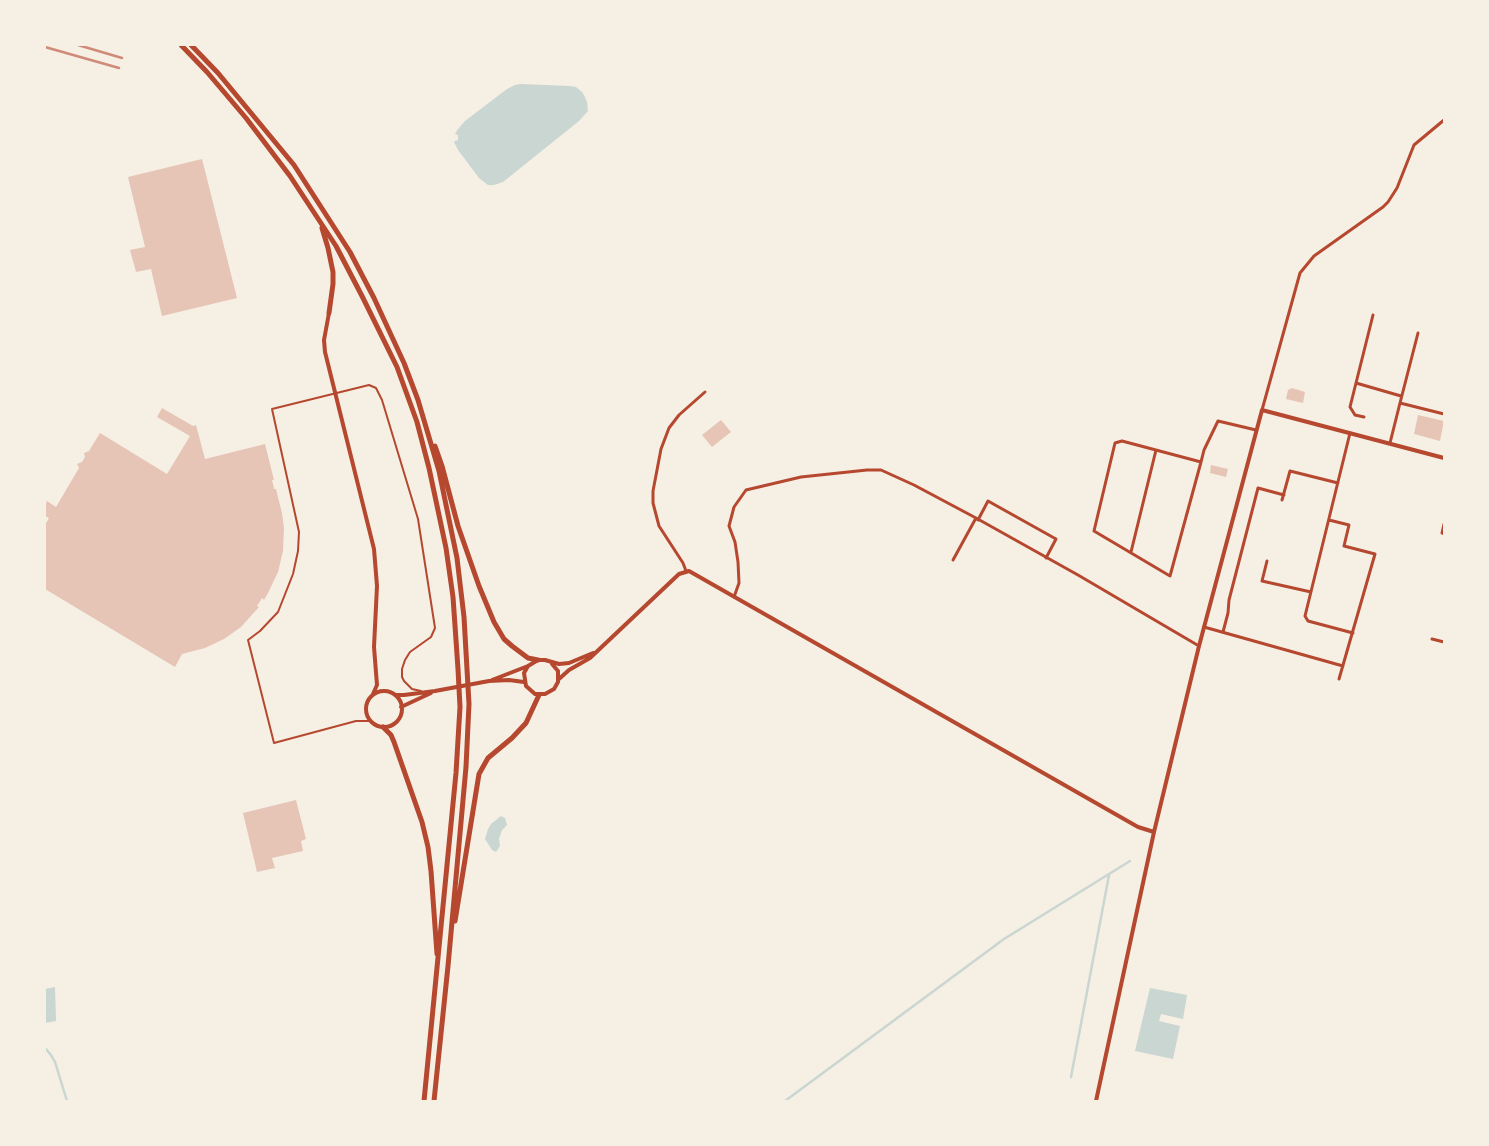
<!DOCTYPE html>
<style>
body{margin:0}
#map{position:relative;width:1489px;height:1146px;overflow:hidden;background:#f6efe4;font-family:Georgia,serif}
canvas{display:block}
.frame{position:absolute;inset:0;border:46px solid #f6efe4;pointer-events:none}
</style>
<div id="map">
<canvas width="1489" height="1146"></canvas>
<div class="frame"></div>
</div>
<script>
const ctx = document.querySelector('canvas').getContext('2d');
ctx.lineJoin = 'round';
function paint(path, color) { ctx.fillStyle = color; ctx.fill(path, 'evenodd'); }
const shape = rows => new Path2D(rows.map(r => 'M' + r).join(''));
function stroke(path, color, width, dash) { ctx.strokeStyle = color; ctx.lineWidth = width; ctx.lineCap = dash ? 'butt' : 'round'; ctx.setLineDash(dash || []); ctx.stroke(path); }
const water = shape([
 [520,84,570,86,576,87,582,92,585,97,587,102,588,111,579,121,503,182,494,185,488,185,479,178,458,150,454,142,455,141,458,140,458,135,455,134,458,129,465,121,507,89,515,85],
 [501,816,505,818,507,825,502,830,499,839,500,846,496,852,492,850,485,839,488,829,491,824],
 [55,987,56,1021,45,1023,45,989],
 [1150,988,1187,995,1183,1019,1161,1014,1159,1021,1180,1026,1173,1059,1135,1051]
]);
const stream = shape([
 [45,1048,51,1055,55,1062,67,1101],
 [1071,1077,1109,875],
 [785,1101,1004,939,1130,861]
]);
const building = shape([
 [202,159,237,298,162,316,151,269,136,272,130,250,145,247,128,177],
 [1292,388,1305,392,1303,403,1286,399,1288,390],
 [162,408,193,426,196,425,205,459,265,444,274,480,272,480,273,484,274,489,276,489,282,513,284,528,283,551,278,572,268,593,264,600,262,598,257,606,259,607,241,627,224,639,205,648,182,654,175,667,45,589,45,525,49,518,45,516,45,505,47,501,56,507,79,468,77,464,82,462,85,457,84,453,89,451,100,433,167,474,190,436,157,417],
 [1418,415,1444,421,1440,441,1414,434],
 [721,420,731,432,712,447,702,435],
 [1211,465,1228,469,1226,477,1210,473],
 [296,800,306,839,301,841,303,851,272,858,275,868,257,872,243,813]
]);
const service = shape([
 [370,721,356,721,274,743,248,640,260,631,278,612,293,574,298,551,299,532,272,409,369,385,376,388,382,400,418,519,435,628,431,637,410,652,405,660,402,669,402,677,404,681,412,689,421,691]
]);
const minor = shape([
 [1418,333,1400,403,1444,414],
 [1356,383,1401,396],
 [1262,410,1300,273,1314,256,1383,207,1388,202,1397,188,1414,145,1444,120],
 [1364,417,1355,415,1350,407,1373,315],
 [1350,433,1305,616,1308,621,1353,633],
 [1390,443,1400,403],
 [1201,462,1122,441,1115,443,1094,531,1170,576,1180,539,1201,462,1204,450,1218,421,1256,430],
 [1282,500,1290,471,1338,483],
 [978,520,988,501,1056,539,1046,558],
 [1329,520,1349,525,1344,546,1375,554,1339,679],
 [1444,524,1442,533,1444,534],
 [1131,552,1156,450],
 [953,560,976,518],
 [1267,561,1262,581,1311,592],
 [686,571,683,563,659,526,653,503,653,491,661,449,669,428,679,415,705,392],
 [734,597,739,583,738,562,735,542,729,526,734,507,746,490,801,477,867,470,881,470,914,485,976,518,1078,575,1199,646],
 [1204,627,1343,666],
 [1223,632,1228,613,1229,600,1258,488,1284,495],
 [1432,639,1444,642]
]);
const tertiary = shape([
 [329,313,324,340,325,352,374,549,377,586,374,647,377,685,373,694],
 [528,666,524,673,526,686,535,694,545,694,554,689,558,682,558,671,552,664],
 [559,679,569,670,590,658,679,574,689,571,1138,827,1154,832],
 [492,680,528,666,538,660,545,660,559,664,569,663,593,653],
 '366 709a18 18 0 1 1 36 0a18 18 0 1 1-36 0Z',
 [395,695,404,695,435,691,489,681,509,680,524,682],
 [401,707,431,693],
 [1096,1101,1154,832,1199,646,1262,410,1444,458]
]);
const primary = shape([
 [181,45,207,72,246,118,290,176,336,246,362,296,397,367,417,422,429,468,446,548,453,597,458,669,460,707,456,773,424,1101],
 [191,45,218,73,294,165,350,252,374,298,404,363,418,400,439,471,457,558,464,617,469,704,466,767,448,966,434,1101],
 [322,228,328,248,333,272,333,284,329,313],
 [435,446,442,466,458,526,479,586,494,622,504,639,512,646,528,658,538,660],
 [383,727,391,735,394,742,422,822,428,847,431,871,437,954],
 [455,921,479,774,488,758,512,738,526,723,539,695]
]);
const rail = shape([
 [78,45,122,58],
 [45,47,119,68]
]);
paint(water, '#c9d6d2');
stroke(stream, '#c9d6d2', 2.5);
paint(building, '#e6c5b7');
stroke(service, '#b5482f', 2);
stroke(minor, '#b5482f', 3);
stroke(tertiary, '#b5482f', 4);
stroke(primary, '#b5482f', 5);
stroke(rail, '#cf8b77', 2.5);
</script>
